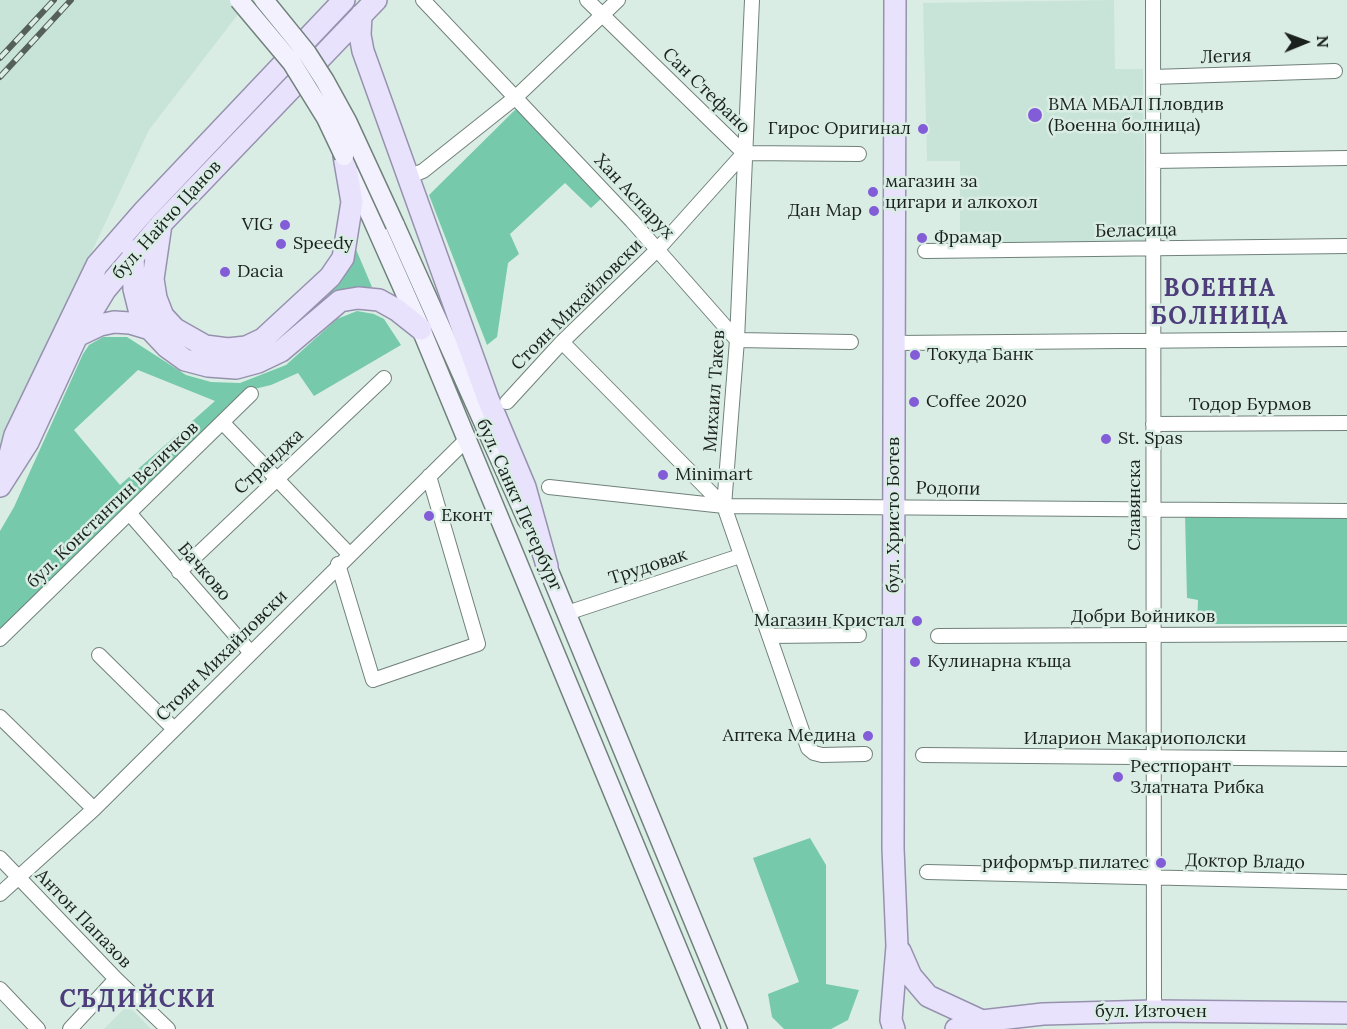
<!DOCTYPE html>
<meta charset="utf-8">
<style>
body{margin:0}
#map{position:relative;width:1347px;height:1029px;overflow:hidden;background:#daede5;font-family:Lora,serif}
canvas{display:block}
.north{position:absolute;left:1275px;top:12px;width:60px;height:60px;-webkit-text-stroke:4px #daede5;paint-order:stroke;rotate:89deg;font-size:16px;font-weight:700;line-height:24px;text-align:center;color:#1a211f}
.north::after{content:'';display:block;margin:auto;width:21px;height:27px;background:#1a211f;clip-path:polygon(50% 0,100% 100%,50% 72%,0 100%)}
</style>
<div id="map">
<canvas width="1347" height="1029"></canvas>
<div class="north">N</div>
</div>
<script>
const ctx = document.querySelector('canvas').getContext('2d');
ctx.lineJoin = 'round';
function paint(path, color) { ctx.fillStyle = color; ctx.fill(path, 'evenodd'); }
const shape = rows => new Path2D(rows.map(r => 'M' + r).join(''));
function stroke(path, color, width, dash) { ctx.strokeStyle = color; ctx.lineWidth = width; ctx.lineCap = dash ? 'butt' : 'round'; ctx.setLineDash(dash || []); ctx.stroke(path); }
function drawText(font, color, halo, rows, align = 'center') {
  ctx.font = font + ' Lora,serif'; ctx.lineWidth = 5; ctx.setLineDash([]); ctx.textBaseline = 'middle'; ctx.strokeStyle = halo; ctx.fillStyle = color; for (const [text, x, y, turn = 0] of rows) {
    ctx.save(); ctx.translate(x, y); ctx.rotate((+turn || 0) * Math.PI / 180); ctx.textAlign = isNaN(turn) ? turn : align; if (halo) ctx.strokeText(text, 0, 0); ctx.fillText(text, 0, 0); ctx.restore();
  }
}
const built = shape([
 [0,0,249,0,149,130,0,447],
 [1114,0,1115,69,1143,69,1145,247,960,247,960,161,927,161,923,3],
 [128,1005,151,1029,104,1029]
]);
const green = shape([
 [519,106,603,197,591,208,565,183,510,234,519,254,508,263,497,337,487,345,429,195],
 [355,247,372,287,341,290,320,298],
 [357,311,374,314,384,319,401,345,314,396,298,373,271,385,246,391,0,629,0,531,14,507,83,354,89,345,103,337,127,337,186,375,211,382,240,383,286,365,337,319],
 [138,370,215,401,120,485,74,430],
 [1185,514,1347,515,1347,624,1197,624,1198,600,1187,598],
 [810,838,826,865,826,984,859,990,848,1020,831,1029,784,1029,772,1017,768,994,799,982,753,858]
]);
const minor = shape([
 [423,0,632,221,737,340,851,342],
 [587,0,744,153,859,154],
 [752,0,737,340,724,506,808,748,814,753,822,755,865,754],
 [1153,0,1154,1011],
 [1153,77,1335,71],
 [1153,161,1347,158],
 [407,177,423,171,516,97,618,0],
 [925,251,1347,246],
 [562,342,724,506],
 [896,343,1347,339],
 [507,402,562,342,658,249,744,153],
 [223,423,350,555],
 [1153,424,1347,423],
 [549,487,724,506,1347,511],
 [130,514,251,653],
 [338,564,373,680,478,644,429,476],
 [179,572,384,378],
 [567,613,740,556],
 [770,636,859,635],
 [938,636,1347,634],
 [0,639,251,394],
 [99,655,174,729],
 [0,717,94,809],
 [923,755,1347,759],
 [0,858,116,979,168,1029],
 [927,872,1347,882],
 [0,894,94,809,466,440],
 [0,989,38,1029],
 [70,1029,116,979]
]);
const secondary = shape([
 [353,176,421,329,711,1029],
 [395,225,527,520],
 [542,554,738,1029]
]);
const primary = shape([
 [361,15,360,35,363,51,488,399,525,487,547,566],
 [161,224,153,279,156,298,163,316,175,329,205,346,228,349,246,347,263,339,330,277,343,258,352,202,344,156],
 [133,251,134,289,139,309,150,329,167,347,185,360,208,366,236,368,258,362,281,351,340,301,358,298,379,300,397,310,421,329],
 [77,336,100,325,114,322,130,323,150,329],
 [8,462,15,435,97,265,145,210,344,0],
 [0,486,28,442,77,336,105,290,161,224,376,0],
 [900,951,911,976,928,996,982,1021],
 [894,1029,891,1020,897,946,893,848,895,0],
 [956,1029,982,1021,1043,1014,1154,1011,1347,1013]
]);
const rail = shape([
 [0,58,54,0],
 [0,77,71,0]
]);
const secondaryBridge = shape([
 [239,0,292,63,326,118,344,156],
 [264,0,307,53,325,81,347,121,395,225]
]);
const markers = [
 [1035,115,8,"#825dd7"],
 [923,129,6,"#825dd7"],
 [873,192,6,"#825dd7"],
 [874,211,6,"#825dd7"],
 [285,225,6,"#825dd7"],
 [922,238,6,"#825dd7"],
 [281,244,6,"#825dd7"],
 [225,272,6,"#825dd7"],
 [915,355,6,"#825dd7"],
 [914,402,6,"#825dd7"],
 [1106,439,6,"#825dd7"],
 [663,475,6,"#825dd7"],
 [429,516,6,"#825dd7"],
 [917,621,6,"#825dd7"],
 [915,662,6,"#825dd7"],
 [868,736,6,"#825dd7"],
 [1118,777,6,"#825dd7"],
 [1161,863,6,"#825dd7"]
];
const streetNames = [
 ["Легия",1226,57,-2],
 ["Сан Стефано",706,91,44],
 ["Хан Аспарух",634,197,47],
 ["бул. Найчо Цанов",167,220,-48],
 ["Беласица",1136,231,-1],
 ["Стоян Михайловски",577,305,-45],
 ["Михаил Такев",715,391,-86],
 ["Тодор Бурмов",1250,405],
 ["Странджа",269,462,-43],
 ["Родопи",948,489,1],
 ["бул. Константин Величков",113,505,-44],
 ["бул. Санкт Петербург",519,505,66],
 ["Славянска",1135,505,-90],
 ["бул. Христо Ботев",894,515,-90],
 ["Трудовак",648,567,-18],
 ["Бачково",204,572,49],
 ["Добри Войников",1143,617],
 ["Стоян Михайловски",222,656,-45],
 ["Иларион Макариополски",1135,739],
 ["Доктор Владо",1245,862,1],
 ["Антон Папазов",83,919,46],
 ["бул. Източен",1151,1012]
];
const poiNames = [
 ["ВМА МБАЛ Пловдив",1048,105],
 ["(Военна болница)",1048,126],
 ["Гирос Оригинал",911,129,"right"],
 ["магазин за",885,182],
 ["цигари и алкохол",885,203],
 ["Дан Мар",862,211,"right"],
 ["VIG",273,225,"right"],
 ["Фрамар",934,238],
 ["Speedy",293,244],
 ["Dacia",237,272],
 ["Токуда Банк",927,355],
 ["Coffee 2020",926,402],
 ["St. Spas",1118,439],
 ["Minimart",675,475],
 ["Еконт",441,516],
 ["Магазин Кристал",905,621,"right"],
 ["Кулинарна къща",927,662],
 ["Аптека Медина",856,736,"right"],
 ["Рестпорант",1130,767],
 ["Златната Рибка",1130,788],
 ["риформър пилатес",1149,863,"right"]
];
const districtNames = [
 ["ВОЕННА",1220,289],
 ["БОЛНИЦА",1220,317],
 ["СЪДИЙСКИ",138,1000]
];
paint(built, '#c8e4d8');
paint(green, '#76c9aa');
stroke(minor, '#70817a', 16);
stroke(secondary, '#70817a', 21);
stroke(primary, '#9692ae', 24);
stroke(minor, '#fff', 14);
stroke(secondary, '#f3f1fe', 18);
stroke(primary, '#e8e2fd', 21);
stroke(rail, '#555f5c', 6);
stroke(rail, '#daede5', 4, [11]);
stroke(secondaryBridge, '#70817a', 21, []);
stroke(secondaryBridge, '#f3f1fe', 18);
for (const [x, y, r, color] of markers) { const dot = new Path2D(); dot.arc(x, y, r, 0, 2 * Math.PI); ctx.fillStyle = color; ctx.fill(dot); stroke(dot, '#daede5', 2); }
drawText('18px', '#1a211f', '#daede5', streetNames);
drawText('18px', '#1a211f', '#daede5', poiNames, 'left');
ctx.letterSpacing = '1.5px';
drawText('bold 24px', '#4d3d7a', '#daede5', districtNames);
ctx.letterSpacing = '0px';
</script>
